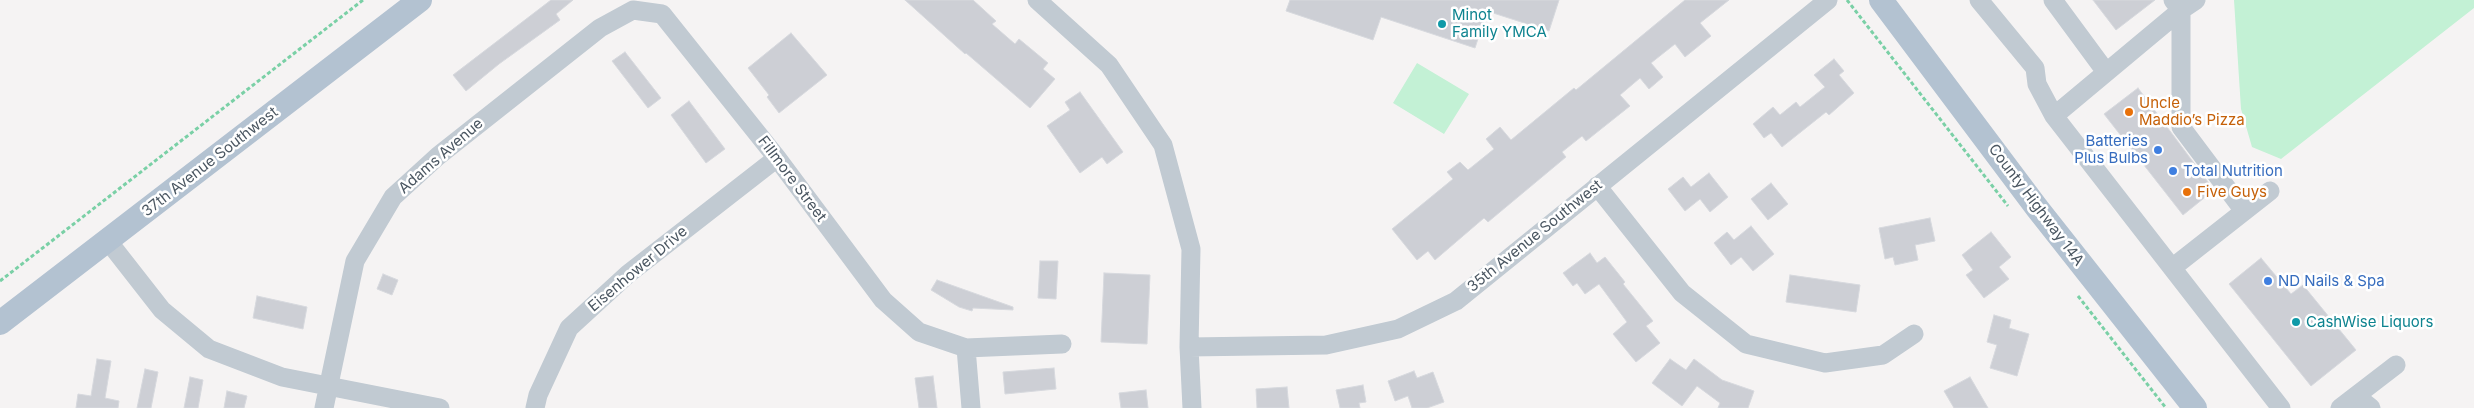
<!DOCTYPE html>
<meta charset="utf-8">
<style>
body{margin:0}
canvas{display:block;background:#f5f3f3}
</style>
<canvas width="2474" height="408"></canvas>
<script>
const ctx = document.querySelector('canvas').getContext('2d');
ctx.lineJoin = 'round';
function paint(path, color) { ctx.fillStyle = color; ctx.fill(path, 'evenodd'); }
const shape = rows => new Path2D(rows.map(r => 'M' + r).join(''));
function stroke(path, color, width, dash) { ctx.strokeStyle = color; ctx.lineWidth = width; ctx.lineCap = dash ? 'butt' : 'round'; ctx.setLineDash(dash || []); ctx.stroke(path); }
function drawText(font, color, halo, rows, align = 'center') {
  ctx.font = font + ' Inter,sans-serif'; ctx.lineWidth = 5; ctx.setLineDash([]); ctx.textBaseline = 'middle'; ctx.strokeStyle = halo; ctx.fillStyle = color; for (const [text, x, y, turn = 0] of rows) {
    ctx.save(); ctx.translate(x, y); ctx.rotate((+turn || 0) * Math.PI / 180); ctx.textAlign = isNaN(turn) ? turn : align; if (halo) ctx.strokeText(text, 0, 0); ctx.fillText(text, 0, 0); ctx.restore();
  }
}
const green = shape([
 [2234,0,2474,0,2474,8,2281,159,2252,147,2241,109],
 [1417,63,1469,94,1444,134,1393,103]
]);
const building = shape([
 [551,0,573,0,556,14,560,20,499,64,466,91,453,75,551,0],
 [905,0,973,0,996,21,992,24,1015,44,1019,39,1048,63,1043,69,1055,79,1030,108,966,53,965,54,905,0],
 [1290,0,1559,0,1549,31,1487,11,1475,48,1381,17,1373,40,1286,11,1290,0],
 [1685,0,1729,0,1700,23,1711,36,1685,57,1675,44,1651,63,1663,77,1649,89,1640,78,1620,95,1630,106,1586,141,1582,136,1562,152,1566,157,1488,222,1484,218,1435,260,1428,251,1417,260,1392,229,1453,179,1447,172,1460,162,1468,170,1494,149,1486,139,1500,127,1511,140,1574,88,1576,90,1685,0],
 [2093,0,2155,0,2116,30,2093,0],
 [791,33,827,75,779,113,767,97,769,95,748,68,791,33],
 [625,52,661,98,648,108,612,61,625,52],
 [1834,59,1844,71,1839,75,1854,93,1829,115,1826,112,1782,147,1771,133,1764,138,1753,124,1773,107,1780,115,1796,102,1800,107,1825,87,1814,75,1834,59],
 [2138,88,2214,190,2183,215,2104,114,2138,88],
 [1080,92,1123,152,1107,164,1102,157,1080,173,1047,126,1070,110,1065,102,1080,92],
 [689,101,725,149,706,163,671,115,689,101],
 [1709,173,1728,197,1710,212,1700,199,1685,211,1668,189,1683,177,1691,187,1709,173],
 [1771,183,1788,204,1768,220,1751,199,1771,183],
 [1930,218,1935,241,1915,245,1918,260,1895,265,1893,257,1885,259,1879,228,1930,218],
 [1751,226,1774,254,1753,271,1741,257,1731,265,1714,243,1727,232,1734,240,1751,226],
 [1991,232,2011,257,1999,267,2009,279,1984,298,1966,275,1973,270,1962,255,1991,232],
 [1590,253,1597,263,1605,257,1625,282,1623,284,1653,321,1646,326,1660,343,1636,362,1613,334,1627,322,1599,284,1585,294,1577,283,1573,286,1563,273,1590,253],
 [2261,258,2291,294,2303,285,2356,350,2311,386,2229,284,2261,258],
 [1040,261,1058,261,1056,299,1038,298,1040,261],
 [1104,273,1150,275,1147,344,1101,342,1104,273],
 [383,274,398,280,392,295,377,289,383,274],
 [1790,275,1860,285,1856,312,1786,302,1790,275],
 [937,280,1013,307,1013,310,973,308,972,311,959,307,931,290,937,280],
 [257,296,307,307,303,329,253,318,257,296],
 [1994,315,2011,320,2009,328,2029,334,2017,376,1990,368,1997,345,1987,342,1994,315],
 [97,359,111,361,105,398,119,401,118,408,76,408,78,394,91,396,97,359],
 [1670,359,1686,370,1694,359,1722,380,1754,391,1748,408,1718,408,1720,403,1697,386,1682,406,1652,383,1670,359],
 [1054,368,1056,389,1005,394,1003,372,1054,368],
 [145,369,158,372,151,408,137,408,145,369],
 [1414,371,1417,378,1433,372,1444,402,1427,408,1412,408,1408,396,1395,401,1388,381,1414,371],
 [933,376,937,408,919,408,915,378,933,376],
 [190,377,203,380,198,408,184,408,190,377],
 [1970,377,1988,408,1954,408,1944,391,1970,377],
 [1363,385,1366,402,1359,403,1360,408,1340,408,1336,390,1363,385],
 [1287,387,1289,408,1257,408,1256,389,1287,387],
 [1146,390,1148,408,1121,408,1119,393,1146,390],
 [227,391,247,396,244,408,224,408,227,391]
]);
const path = shape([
 [1847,0,2008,206],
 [0,281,363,0],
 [2078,296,2166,408]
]);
const minor = shape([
 [1037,0,1109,65,1163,145,1191,249,1189,347,1192,408],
 [1979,0,2035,68,2037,84,2054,116,2281,408],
 [2053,0,2106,72],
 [2173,0,2181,10,2181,127,2244,211],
 [2054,116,2181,10,2196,0],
 [1597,186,1682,293,1746,344,1825,363,1883,355,1914,334],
 [108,241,162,310,209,349,282,377,440,408],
 [2172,268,2270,191],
 [1189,347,1326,345,1398,329,1456,301,1828,0],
 [966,348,971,408],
 [2356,396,2371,408],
 [324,408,355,261,393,197,438,156,600,28,633,10,662,14,777,158,883,300,919,332,966,348,1062,344],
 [535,408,538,395,569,328,628,274,777,158],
 [2340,408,2396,365]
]);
const major = shape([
 [1881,0,2037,208,2195,408],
 [0,323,420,0]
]);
const markers = [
 [1442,24,5,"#0f9aa8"],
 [2129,112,5,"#e8710a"],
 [2158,150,5,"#3f7fe0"],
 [2173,171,5,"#3f7fe0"],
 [2187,192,5,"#e8710a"],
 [2268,281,5,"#3f7fe0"],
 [2296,322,5,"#0f9aa8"]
];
const cultureNames = [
 ["Minot",1452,15],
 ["Family YMCA",1452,32],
 ["CashWise Liquors",2306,322]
];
const foodNames = [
 ["Uncle",2139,103],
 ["Maddio’s Pizza",2139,120],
 ["Five Guys",2197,192]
];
const shopNames = [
 ["Batteries",2148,141,"right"],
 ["Plus Bulbs",2148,158,"right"],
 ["Total Nutrition",2183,171],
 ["ND Nails & Spa",2278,281]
];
const streetNames = [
 ["Adams Avenue",441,156,-41],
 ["37th Avenue Southwest",210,162,-38],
 ["Fillmore Street",792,179,53],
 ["County Highway 14A",2036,205,53],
 ["35th Avenue Southwest",1535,236,-39],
 ["Eisenhower Drive",638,269,-40]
];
paint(green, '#c3f1d5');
paint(building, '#cdcfd5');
stroke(building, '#d7d9de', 1);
stroke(path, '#7ad0a6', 3, [4, 2.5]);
stroke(minor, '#c1cad2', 19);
stroke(major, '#b3c2d1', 24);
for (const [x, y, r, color] of markers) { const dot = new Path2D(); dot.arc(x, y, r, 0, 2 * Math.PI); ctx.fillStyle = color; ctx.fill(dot); stroke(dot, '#fff', 2); }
drawText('15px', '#0d838f', '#fff', cultureNames, 'left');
drawText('15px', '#c56008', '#fff', foodNames, 'left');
drawText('15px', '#366cbe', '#fff', shopNames, 'left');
drawText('15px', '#4a5661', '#fff', streetNames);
</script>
